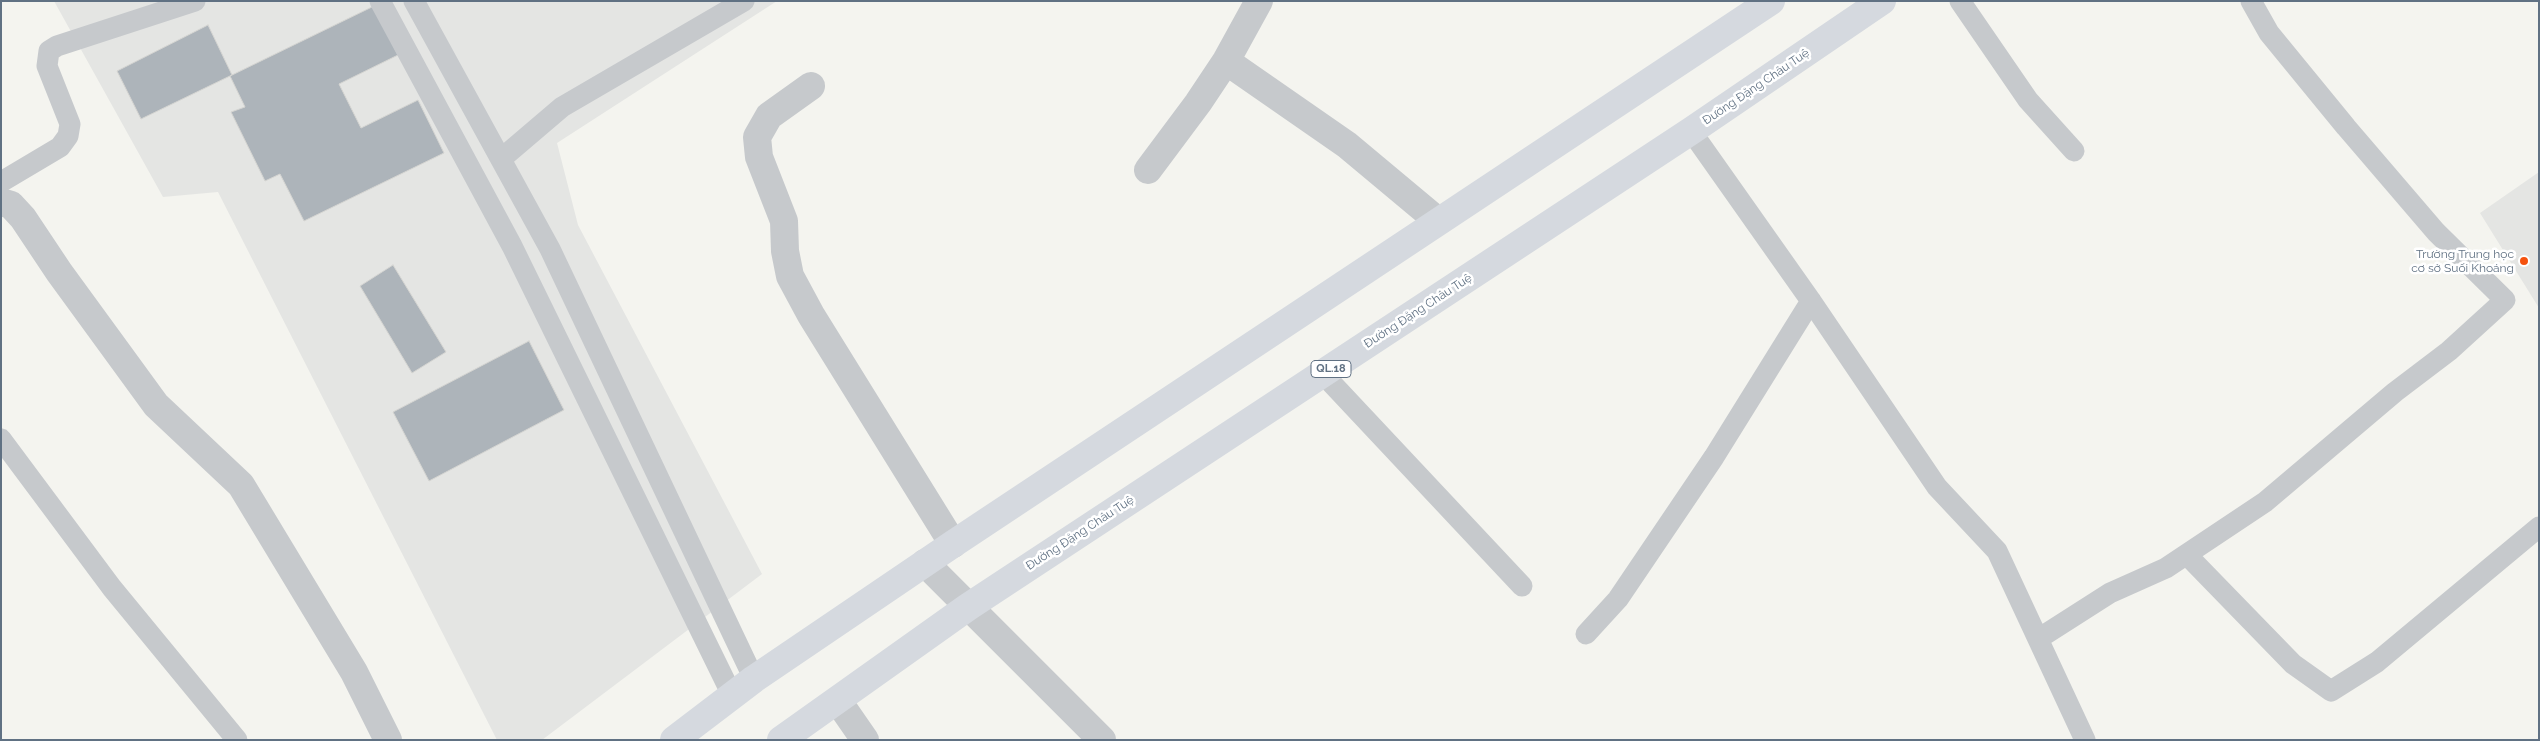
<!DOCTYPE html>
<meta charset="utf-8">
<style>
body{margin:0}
#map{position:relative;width:2540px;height:741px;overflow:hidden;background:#f4f4ef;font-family:Raleway,sans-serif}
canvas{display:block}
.frame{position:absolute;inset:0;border:2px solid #607183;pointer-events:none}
</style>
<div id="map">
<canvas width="2540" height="741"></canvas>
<div class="frame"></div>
</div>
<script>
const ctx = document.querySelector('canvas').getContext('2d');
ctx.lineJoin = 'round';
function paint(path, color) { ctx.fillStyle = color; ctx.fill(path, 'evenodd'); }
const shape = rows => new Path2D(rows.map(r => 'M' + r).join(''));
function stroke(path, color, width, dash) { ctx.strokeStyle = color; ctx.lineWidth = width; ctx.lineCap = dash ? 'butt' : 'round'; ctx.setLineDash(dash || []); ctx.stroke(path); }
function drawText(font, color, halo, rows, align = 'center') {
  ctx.font = font + ' Raleway,sans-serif'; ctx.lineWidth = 5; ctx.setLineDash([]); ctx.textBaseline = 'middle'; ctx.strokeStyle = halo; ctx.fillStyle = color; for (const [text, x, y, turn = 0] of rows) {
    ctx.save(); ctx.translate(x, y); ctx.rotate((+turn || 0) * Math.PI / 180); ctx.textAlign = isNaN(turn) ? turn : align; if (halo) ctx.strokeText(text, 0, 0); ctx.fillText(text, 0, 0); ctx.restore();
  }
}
const built = shape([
 [54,1,777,1,557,143,578,225,762,574,542,740,497,740,218,192,163,197],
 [2539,172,2539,308,2480,213]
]);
const building = shape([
 [374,6,398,55,339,84,361,128,418,100,444,153,304,221,280,174,265,181,231,112,245,107,230,76,374,6],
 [208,25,232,75,141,119,117,71,208,25],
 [393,265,446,352,412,373,360,286,393,265],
 [529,341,564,410,429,481,393,412,529,341]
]);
const service = shape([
 [380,1,512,246,732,695],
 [414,1,550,249,754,679],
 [1960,1,2028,100,2074,151],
 [1691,131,1811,301,1937,487,1997,551,2085,740],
 [501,159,562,107,744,1],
 [1,182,60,147,68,136,70,124,47,66,49,51,57,46,195,1],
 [1323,374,1522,586],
 [1,439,112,588,237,740],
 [2187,555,2293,664,2331,691,2377,662,2539,527],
 [1586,634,1618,599,1714,457,1811,301],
 [2038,639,2110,593,2166,568,2265,502,2395,392,2449,351,2505,300,2436,232,2346,127,2269,33,2251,1]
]);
const minor = shape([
 [1226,61,1347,145,1438,221],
 [811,86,769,116,757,137,759,157,784,221,785,251,790,276,811,315,953,544],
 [1148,170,1198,103,1226,61,1259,1],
 [1,202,11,205,23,218,59,272,156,405,241,485,354,672,388,740],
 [925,563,1102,740],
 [838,701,865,740]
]);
const primary = shape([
 [674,740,754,679,953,544,1771,1],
 [781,740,968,607,1691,131,1882,1]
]);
const markers = [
 [2524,261,5,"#f5520e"]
];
const shields = [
 [1331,369,40]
];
const shieldNames = [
 ["QL.18",1331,369]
];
const streetNames = [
 ["Đường Đặng Châu Tuệ",1756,87,-34],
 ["Đường Đặng Châu Tuệ",1418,311,-33],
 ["Đường Đặng Châu Tuệ",1080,533,-33]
];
const poiNames = [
 ["Trường Trung học",2514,254],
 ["cơ sở Suối Khoáng",2514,268]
];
paint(built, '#e4e5e3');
paint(building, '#adb4ba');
stroke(building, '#d5d5d2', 1);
stroke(service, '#c6c9cc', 21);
stroke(minor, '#c6c9cc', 28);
stroke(primary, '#d5d9df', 28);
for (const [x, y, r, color] of markers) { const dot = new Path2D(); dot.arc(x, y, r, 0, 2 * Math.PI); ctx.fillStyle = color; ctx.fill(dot); stroke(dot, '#fff', 2); }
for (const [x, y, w] of shields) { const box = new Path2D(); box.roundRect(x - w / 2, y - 8.5, w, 17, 4); ctx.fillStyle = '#fff'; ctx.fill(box); stroke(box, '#607183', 1); }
drawText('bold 11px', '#607183', null, shieldNames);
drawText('12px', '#607183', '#fff', streetNames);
drawText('12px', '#607183', '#fff', poiNames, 'right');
</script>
